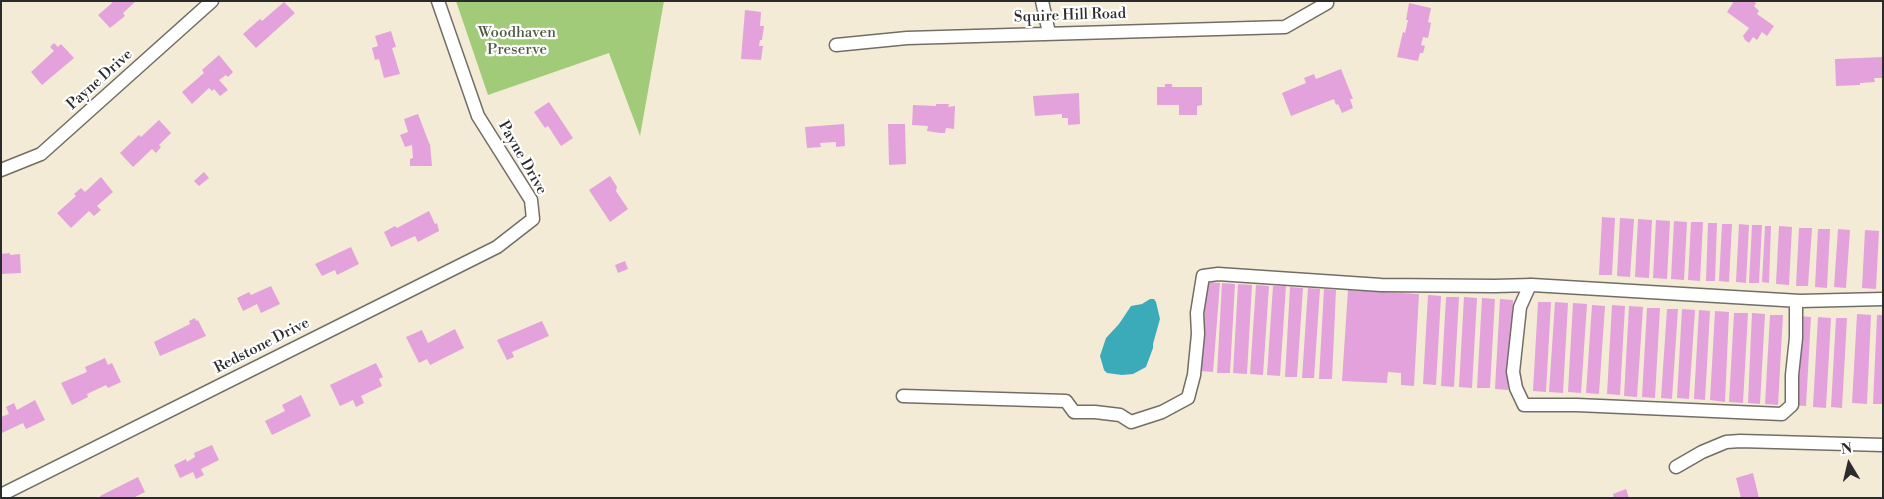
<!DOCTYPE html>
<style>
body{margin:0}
#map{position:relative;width:1884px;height:499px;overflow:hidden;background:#f3ebd5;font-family:"Libre Bodoni",serif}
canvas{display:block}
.frame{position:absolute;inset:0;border:2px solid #2b2b2b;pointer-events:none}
.north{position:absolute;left:1824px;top:439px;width:50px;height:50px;-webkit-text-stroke:4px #fff;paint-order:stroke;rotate:351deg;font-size:14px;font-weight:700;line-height:20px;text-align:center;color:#2b2b2b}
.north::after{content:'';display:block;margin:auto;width:18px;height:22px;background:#2b2b2b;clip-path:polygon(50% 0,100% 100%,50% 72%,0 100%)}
</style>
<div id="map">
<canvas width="1884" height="499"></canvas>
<div class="frame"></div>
<div class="north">N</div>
</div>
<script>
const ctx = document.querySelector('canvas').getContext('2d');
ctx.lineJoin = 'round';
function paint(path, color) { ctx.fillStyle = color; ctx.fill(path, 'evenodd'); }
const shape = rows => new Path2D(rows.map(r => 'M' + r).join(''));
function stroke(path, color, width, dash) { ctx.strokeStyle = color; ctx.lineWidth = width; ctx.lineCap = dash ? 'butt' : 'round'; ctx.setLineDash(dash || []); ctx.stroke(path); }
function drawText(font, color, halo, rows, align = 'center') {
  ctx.font = font + ' "Libre Bodoni",serif'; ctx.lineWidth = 4.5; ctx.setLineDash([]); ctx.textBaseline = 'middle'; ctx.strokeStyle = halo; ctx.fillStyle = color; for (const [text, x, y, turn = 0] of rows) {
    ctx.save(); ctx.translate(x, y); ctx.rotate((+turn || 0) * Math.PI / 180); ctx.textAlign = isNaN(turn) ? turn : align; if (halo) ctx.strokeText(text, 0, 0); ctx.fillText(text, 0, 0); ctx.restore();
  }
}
const green = shape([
 [456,1,664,1,640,136,609,53,488,95]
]);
const water = shape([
 [1150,299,1154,299,1156,302,1160,319,1153,344,1153,348,1146,367,1133,374,1122,375,1107,373,1104,370,1100,356,1106,338,1119,324,1131,306,1142,304]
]);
const building = shape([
 [111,1,136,1,123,13,125,16,110,28,98,15,112,3],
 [1734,1,1753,1,1756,3,1754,6,1759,11,1757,14,1774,26,1767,36,1762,32,1757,40,1753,37,1749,43,1745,40,1743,36,1749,28,1727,12],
 [284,2,295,13,256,48,243,34,260,19,262,21],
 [1409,3,1431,8,1428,22,1431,23,1428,38,1423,37,1421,45,1425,46,1423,53,1420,53,1418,61,1397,57,1403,32,1405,33,1408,20,1406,20],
 [745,10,761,12,760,26,764,26,762,40,760,40,759,46,763,46,761,60,741,59],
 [391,31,396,47,392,48,400,74,384,78,379,59,375,60,372,48,378,46,375,36],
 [54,43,58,47,61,44,74,58,42,85,31,72,54,51,50,47],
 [219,55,233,72,228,77,226,75,219,80,228,90,220,96,214,89,212,91,209,88,192,104,182,92,204,73,202,70],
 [1883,57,1883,78,1874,78,1875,82,1860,83,1860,85,1836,86,1835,59],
 [1341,69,1353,99,1350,99,1353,108,1342,113,1338,104,1336,105,1334,99,1291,116,1282,93,1306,83,1304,78,1314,74,1316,79],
 [1165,84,1172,84,1172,87,1202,87,1202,105,1197,106,1197,115,1179,115,1179,105,1157,105,1157,87,1165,87],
 [1079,93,1080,124,1068,125,1068,118,1062,118,1062,114,1035,116,1033,96],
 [549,102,573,138,561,146,548,126,545,128,534,112],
 [936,104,949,104,948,107,955,106,954,129,946,128,945,133,940,133,927,131,928,126,912,125,913,105,936,106],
 [418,114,429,143,430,144,432,166,410,166,410,159,413,158,412,145,405,147,400,135,408,132,404,119],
 [159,120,171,133,159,145,161,147,156,153,152,149,133,167,120,153,139,135,141,137],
 [844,124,845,146,836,147,836,142,820,143,821,147,807,148,805,127],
 [888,124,905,124,906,164,889,165],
 [204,172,209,178,199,186,194,181],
 [610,176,617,187,616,191,628,209,610,222,589,190],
 [101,177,113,192,97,206,101,210,94,216,89,211,71,228,57,213,76,196,74,194,81,188,85,192],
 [429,211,435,224,437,223,439,231,418,242,415,236,391,247,384,232,395,226,397,228],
 [1602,217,1615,218,1612,275,1599,275],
 [1620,218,1634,219,1630,277,1617,276],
 [1638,219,1652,220,1649,278,1635,277],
 [1656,220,1670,221,1667,279,1653,278],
 [1674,221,1687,222,1684,280,1671,279],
 [1691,222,1703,222,1700,281,1688,280],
 [1708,223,1717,223,1715,281,1706,281],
 [1722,224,1732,224,1729,282,1719,281],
 [1739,224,1749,225,1746,283,1736,282],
 [1752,225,1762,225,1759,283,1749,283],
 [1765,226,1771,226,1769,283,1762,282],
 [1779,226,1792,227,1789,285,1776,284],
 [1799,228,1812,228,1808,286,1796,286],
 [1818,229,1830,229,1827,288,1815,287],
 [1838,229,1850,230,1846,288,1834,287],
 [1865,230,1879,231,1876,289,1862,288],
 [351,247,359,264,337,275,335,270,322,276,315,264],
 [10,253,10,255,20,254,21,273,1,274,1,254],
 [625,261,628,269,618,273,615,265],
 [1207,282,1220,283,1213,372,1200,371],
 [1222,283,1235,284,1230,373,1217,373],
 [1238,284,1252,285,1247,374,1233,373],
 [1256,285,1269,286,1263,375,1250,374],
 [271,286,280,304,261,313,257,304,243,311,237,298,249,292,251,295],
 [1273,286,1286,286,1280,376,1267,375],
 [1290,287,1303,288,1297,377,1285,377],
 [1308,288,1320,289,1314,378,1302,378],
 [1324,289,1336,290,1332,379,1319,379],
 [1348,290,1419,294,1414,386,1401,385,1401,373,1388,372,1387,383,1342,381],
 [1428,295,1441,296,1436,385,1423,384],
 [1446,297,1459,297,1454,387,1441,386],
 [1464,297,1477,298,1472,388,1459,387],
 [1482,298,1495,299,1490,388,1477,388],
 [1500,299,1513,300,1508,390,1495,389],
 [1538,302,1551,302,1546,392,1533,391],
 [1555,302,1568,303,1563,393,1549,392],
 [1573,303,1587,304,1581,393,1568,392],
 [1592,305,1605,306,1599,394,1586,393],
 [1612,305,1625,306,1620,395,1607,394],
 [1629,306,1643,307,1637,397,1624,396],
 [1647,308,1660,308,1655,398,1642,397],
 [1667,309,1678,309,1672,399,1661,398],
 [1682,309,1695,310,1689,399,1677,398],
 [1699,310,1710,311,1705,400,1694,399],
 [1715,311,1729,312,1725,402,1710,400],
 [1734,313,1748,313,1743,403,1729,402],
 [1752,313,1765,314,1760,404,1748,403],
 [1857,314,1871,315,1867,404,1852,403],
 [1770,315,1783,315,1778,405,1765,404],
 [1877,315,1883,315,1883,404,1873,404],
 [1798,316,1811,317,1806,406,1793,405],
 [1818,317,1831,318,1826,408,1813,407],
 [195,318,196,321,198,320,206,336,160,356,154,342,190,324,189,321],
 [1836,318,1847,318,1842,408,1831,407],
 [542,321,549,336,512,352,514,357,507,360,497,340],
 [455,329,464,348,430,365,427,359,419,363,406,337,422,330,428,343],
 [105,358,108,365,112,363,121,382,108,388,106,385,87,394,88,397,72,405,61,383,87,372,85,367],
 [376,363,383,377,379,379,382,386,361,396,364,403,356,407,353,400,340,406,330,385],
 [301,395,311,416,272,435,265,421,285,411,282,405],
 [35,400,45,420,26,429,23,423,2,433,1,417,9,414,6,407,14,403,17,410],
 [212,445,219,460,201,469,204,475,196,479,193,472,180,478,174,465,186,459,187,462,195,457,194,453],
 [1753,473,1759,498,1741,498,1736,478],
 [138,477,145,492,133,498,101,498,100,496],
 [1626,489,1629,498,1614,498,1613,494]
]);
const minor = shape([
 [1042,1,1049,33],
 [836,45,907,38,1285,27,1327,3,1327,1],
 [1,170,41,154,212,1],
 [1530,285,1520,307,1513,372,1516,388,1524,405,1577,405,1782,414,1792,405,1792,375,1796,338,1796,301],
 [903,396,1066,401,1074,412,1095,412,1120,415,1131,422,1162,412,1188,398,1194,375,1198,334,1197,313,1203,276,1218,274,1381,285,1495,286,1532,285,1800,301,1883,299],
 [1676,467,1702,452,1726,442,1740,441,1883,445],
 [1,495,497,247,533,219,531,200,478,116,438,1]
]);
const streetNames = [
 ["Squire Hill Road",1070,16,-2],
 ["Payne Drive",100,80,-42],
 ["Payne Drive",522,158,60],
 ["Redstone Drive",262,346,-27]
];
const parkNames = [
 ["Woodhaven",517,33],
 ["Preserve",517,50]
];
paint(green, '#a1cb78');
paint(water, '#3cabb9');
paint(building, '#e3a2db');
stroke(minor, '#716e66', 15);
stroke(minor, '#fff', 12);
drawText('15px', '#2b2b2b', '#fff', streetNames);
drawText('15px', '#4e5b42', '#fff', parkNames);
</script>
